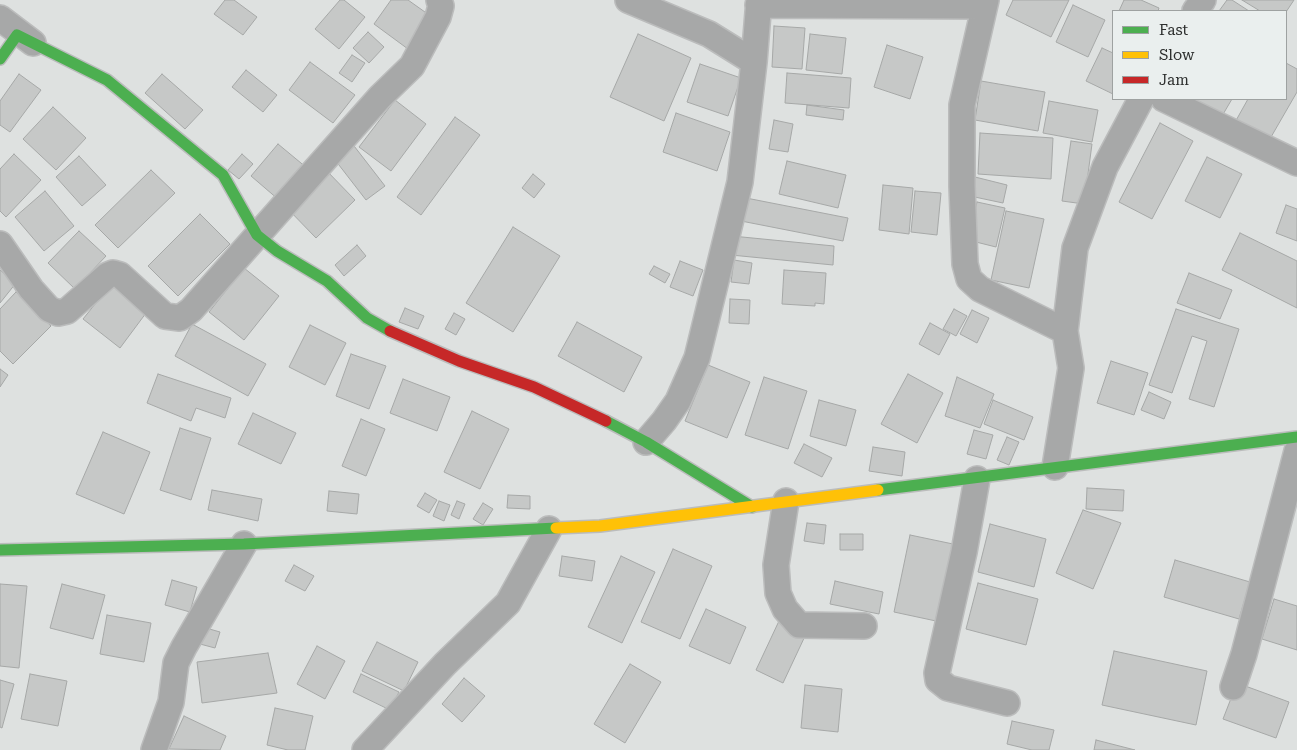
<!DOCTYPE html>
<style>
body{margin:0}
#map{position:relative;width:1297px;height:750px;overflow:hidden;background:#dee1e0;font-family:"Roboto Serif",serif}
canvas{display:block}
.legend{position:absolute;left:1112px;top:10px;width:175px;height:90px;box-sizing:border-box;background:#eaefee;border:1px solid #9ea2a1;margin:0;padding:6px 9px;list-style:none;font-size:15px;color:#2c2e2d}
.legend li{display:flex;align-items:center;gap:10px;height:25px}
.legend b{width:25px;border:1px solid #9ea2a1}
</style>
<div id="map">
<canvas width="1297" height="750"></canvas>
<ul class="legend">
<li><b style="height:6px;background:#4caf50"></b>Fast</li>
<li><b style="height:6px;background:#ffc107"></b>Slow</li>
<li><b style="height:6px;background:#c62828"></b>Jam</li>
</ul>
</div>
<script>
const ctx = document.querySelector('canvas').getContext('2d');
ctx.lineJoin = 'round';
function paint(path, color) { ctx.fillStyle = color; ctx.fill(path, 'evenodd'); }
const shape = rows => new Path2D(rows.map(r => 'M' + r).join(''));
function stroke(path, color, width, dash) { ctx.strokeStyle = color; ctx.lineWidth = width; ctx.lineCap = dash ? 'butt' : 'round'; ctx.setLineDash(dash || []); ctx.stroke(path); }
const building = shape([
 [225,0,234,0,257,17,243,35,214,14,225,0],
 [340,0,344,0,365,17,339,49,315,29,340,0],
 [391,0,408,0,432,17,408,49,374,24,391,0],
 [1013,0,1069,0,1051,37,1006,15,1013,0],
 [1124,0,1141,0,1159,8,1158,11,1119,11,1124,0],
 [1227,0,1232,0,1249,11,1219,11,1227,0],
 [1242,0,1294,0,1286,12,1260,11,1242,0],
 [1073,5,1105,20,1088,57,1056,42,1073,5],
 [774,26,805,28,802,69,772,67,774,26],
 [368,32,384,47,369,63,353,48,368,32],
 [638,34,691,58,664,121,610,97,638,34],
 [810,34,846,38,842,74,806,70,810,34],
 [887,45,923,57,910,99,874,87,887,45],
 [1102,48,1113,53,1113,94,1086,81,1102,48],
 [352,55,365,63,352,82,339,73,352,55],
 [310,62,355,95,333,123,289,90,310,62],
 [1286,63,1297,69,1297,92,1267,144,1234,124,1248,99,1286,99,1286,63],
 [700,64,741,78,728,116,687,102,700,64],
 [246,70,277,95,263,112,232,87,246,70],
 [787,73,851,78,849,108,785,103,787,73],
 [19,74,41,90,10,132,0,125,0,101,19,74],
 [162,74,203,110,185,129,145,93,162,74],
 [981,81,1045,92,1038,131,975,120,981,81],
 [1193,99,1232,99,1222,116,1193,99],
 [395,100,426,124,391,171,359,147,395,100],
 [1049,101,1098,110,1092,142,1043,133,1049,101],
 [807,105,844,110,843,120,806,115,807,105],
 [53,107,86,138,56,170,23,139,53,107],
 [676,113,730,132,717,171,663,152,676,113],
 [455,117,480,135,421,215,397,197,455,117],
 [774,120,793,124,788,152,769,149,774,120],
 [1160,123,1193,141,1152,219,1119,202,1160,123],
 [980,133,1053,138,1051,179,978,174,980,133],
 [1071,141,1092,144,1084,204,1062,201,1071,141],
 [351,142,385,186,366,200,332,156,351,142],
 [278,144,307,168,279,200,251,176,278,144],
 [14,154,41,180,6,217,0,211,0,169,14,154],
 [242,154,253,164,239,179,228,170,242,154],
 [79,156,106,185,82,206,56,177,79,156],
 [1207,157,1242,174,1220,218,1185,201,1207,157],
 [787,161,846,175,838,208,779,194,787,161],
 [324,168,355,200,316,238,285,206,324,168],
 [151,170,175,193,118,248,95,225,151,170],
 [533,174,545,184,534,198,522,188,533,174],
 [975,177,1007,185,1003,203,970,196,975,177],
 [883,185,913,188,909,234,879,230,883,185],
 [45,191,74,226,44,251,15,217,45,191],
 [915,191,941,193,937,235,911,232,915,191],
 [741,197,848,218,843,241,736,220,741,197],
 [977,202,1005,208,996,247,968,240,977,202],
 [1286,205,1297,209,1297,241,1276,233,1286,205],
 [1006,211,1044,219,1029,288,991,280,1006,211],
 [200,214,230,244,178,296,148,266,200,214],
 [513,227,560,256,513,332,466,303,513,227],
 [79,231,106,256,75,289,48,263,79,231],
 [1240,233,1297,261,1297,308,1222,270,1240,233],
 [732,236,834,246,833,265,731,255,732,236],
 [357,245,366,256,344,276,335,265,357,245],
 [734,260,752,263,749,284,731,282,734,260],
 [680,261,703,270,693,296,670,287,680,261],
 [654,266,670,274,665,283,649,274,654,266],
 [244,268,279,296,244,340,209,312,244,268],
 [0,270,16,283,0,303,0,270],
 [784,270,826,273,824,304,815,303,815,306,782,304,784,270],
 [1189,273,1232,290,1220,319,1177,303,1189,273],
 [117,277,152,305,120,348,83,319,117,277],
 [16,292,51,326,13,364,0,351,0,309,16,292],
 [730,299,750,300,749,324,729,323,730,299],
 [405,308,424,316,418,329,399,322,405,308],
 [954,309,967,316,956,336,943,329,954,309],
 [1176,309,1239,329,1214,407,1189,399,1207,341,1192,336,1172,393,1149,385,1176,309],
 [972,310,989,318,977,343,960,334,972,310],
 [454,313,465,319,456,335,445,329,454,313],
 [577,322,642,357,624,392,558,356,577,322],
 [930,323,950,334,939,355,919,344,930,323],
 [192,324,266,364,248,396,175,356,192,324],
 [310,325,346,343,325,385,289,367,310,325],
 [351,354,386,366,369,409,336,396,351,354],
 [1111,361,1148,373,1134,415,1097,403,1111,361],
 [708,365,750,382,727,438,685,421,708,365],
 [0,369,8,375,0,387,0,369],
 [158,374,231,398,225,418,196,408,191,421,147,403,158,374],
 [908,374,943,393,917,443,881,424,908,374],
 [764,377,807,391,788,449,745,435,764,377],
 [957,377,994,394,980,428,945,416,957,377],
 [403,379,450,397,437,431,390,413,403,379],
 [1149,392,1171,402,1164,419,1141,410,1149,392],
 [819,400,856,410,846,446,810,436,819,400],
 [993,400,1033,417,1024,440,984,424,993,400],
 [472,411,509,429,480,489,444,472,472,411],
 [253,413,296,433,281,464,238,444,253,413],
 [361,419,385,429,366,476,342,466,361,419],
 [180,428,211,438,191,500,160,490,180,428],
 [974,430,993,435,986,459,967,454,974,430],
 [103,432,150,452,124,514,76,494,103,432],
 [1007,437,1019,442,1009,465,997,460,1007,437],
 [804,444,832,458,822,477,794,463,804,444],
 [873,447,905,452,902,476,869,471,873,447],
 [1087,488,1124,490,1123,511,1086,509,1087,488],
 [212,490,262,499,258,521,208,510,212,490],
 [329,491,359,494,357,514,327,511,329,491],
 [425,493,437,500,429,513,417,506,425,493],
 [508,495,530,496,530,509,507,508,508,495],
 [439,501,450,505,444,521,433,516,439,501],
 [457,501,465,504,459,519,451,515,457,501],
 [483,503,493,509,483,525,473,519,483,503],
 [1083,510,1121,523,1093,589,1056,573,1083,510],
 [807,523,826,525,824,544,804,541,807,523],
 [990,524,1046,539,1034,587,978,572,990,524],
 [840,534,863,534,863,550,840,550,840,534],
 [910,535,953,544,936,621,894,612,910,535],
 [673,549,712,566,680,639,641,622,673,549],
 [562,556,595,561,592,581,559,576,562,556],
 [621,556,655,572,622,643,588,627,621,556],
 [1175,560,1250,582,1239,619,1164,597,1175,560],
 [294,565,314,576,305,591,285,581,294,565],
 [172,580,197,587,190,612,165,605,172,580],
 [835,581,883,592,879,614,830,604,835,581],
 [978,583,1038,599,1026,645,966,629,978,583],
 [0,584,27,586,19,668,0,666,0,584],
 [62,584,105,595,93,639,50,628,62,584],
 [1274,599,1297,606,1297,650,1262,639,1274,599],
 [706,609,746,627,730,664,689,646,706,609],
 [107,615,151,623,144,662,100,654,107,615],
 [779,621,806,634,783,683,756,670,779,621],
 [206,628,220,632,215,648,200,644,206,628],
 [377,642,418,662,404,691,362,671,377,642],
 [317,646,345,661,325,699,297,684,317,646],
 [1114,651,1207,671,1196,725,1102,705,1114,651],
 [268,653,277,693,202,703,197,662,268,653],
 [630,664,661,682,625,743,594,724,630,664],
 [30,674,67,681,58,726,21,719,30,674],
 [361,674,399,692,390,710,353,692,361,674],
 [464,678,485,696,462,722,442,704,464,678],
 [0,680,14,684,2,728,0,727,0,680],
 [1237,683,1289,702,1276,738,1223,719,1237,683],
 [805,685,842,689,838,732,801,728,805,685],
 [275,708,313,716,305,750,288,750,267,745,275,708],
 [184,716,226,736,220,750,169,749,184,716],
 [1012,721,1054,730,1049,750,1032,750,1007,744,1012,721],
 [1096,740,1135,750,1094,750,1096,740]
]);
const street = shape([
 [628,0,709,34,754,62],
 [986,0,962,105,962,186,965,264,969,279,980,289,1065,331],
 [758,5,984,6],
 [1195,11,1203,0],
 [0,18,33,43],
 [1164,99,1297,163],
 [0,244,31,289,49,309,58,313,67,311,108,275,113,273,120,275,165,316,180,318,191,310,380,97,412,66,438,17,441,6,439,0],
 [646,442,664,421,678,401,697,358,740,182,754,62,759,0],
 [1055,467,1071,368,1065,331,1075,248,1105,167,1141,99],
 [977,479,964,552,937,673,938,680,948,688,1007,703],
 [786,501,776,565,778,593,785,609,799,625,864,626],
 [1233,687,1244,654,1297,451],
 [154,750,171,702,176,663,184,647,244,544],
 [365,750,445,664,508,603,549,529]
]);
const fast = shape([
 [0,59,17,35,107,80,223,175,257,235,277,251,327,281,367,318,390,331],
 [606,421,646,442,752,507],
 [878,490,1297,437],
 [0,550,244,544,556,528]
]);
const slow = shape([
 [556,528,600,526,878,490]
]);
const jam = shape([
 [390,331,459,361,534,387,606,421]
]);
paint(building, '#c6c8c7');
stroke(building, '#a6a8a7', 1);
stroke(street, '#bbbcbc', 28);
stroke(fast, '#bbbcbc', 14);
stroke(slow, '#bbbcbc', 14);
stroke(jam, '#bbbcbc', 14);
stroke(street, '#a7a8a8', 25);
stroke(fast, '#4caf50', 11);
stroke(slow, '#ffc107', 11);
stroke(jam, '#c62828', 11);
</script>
